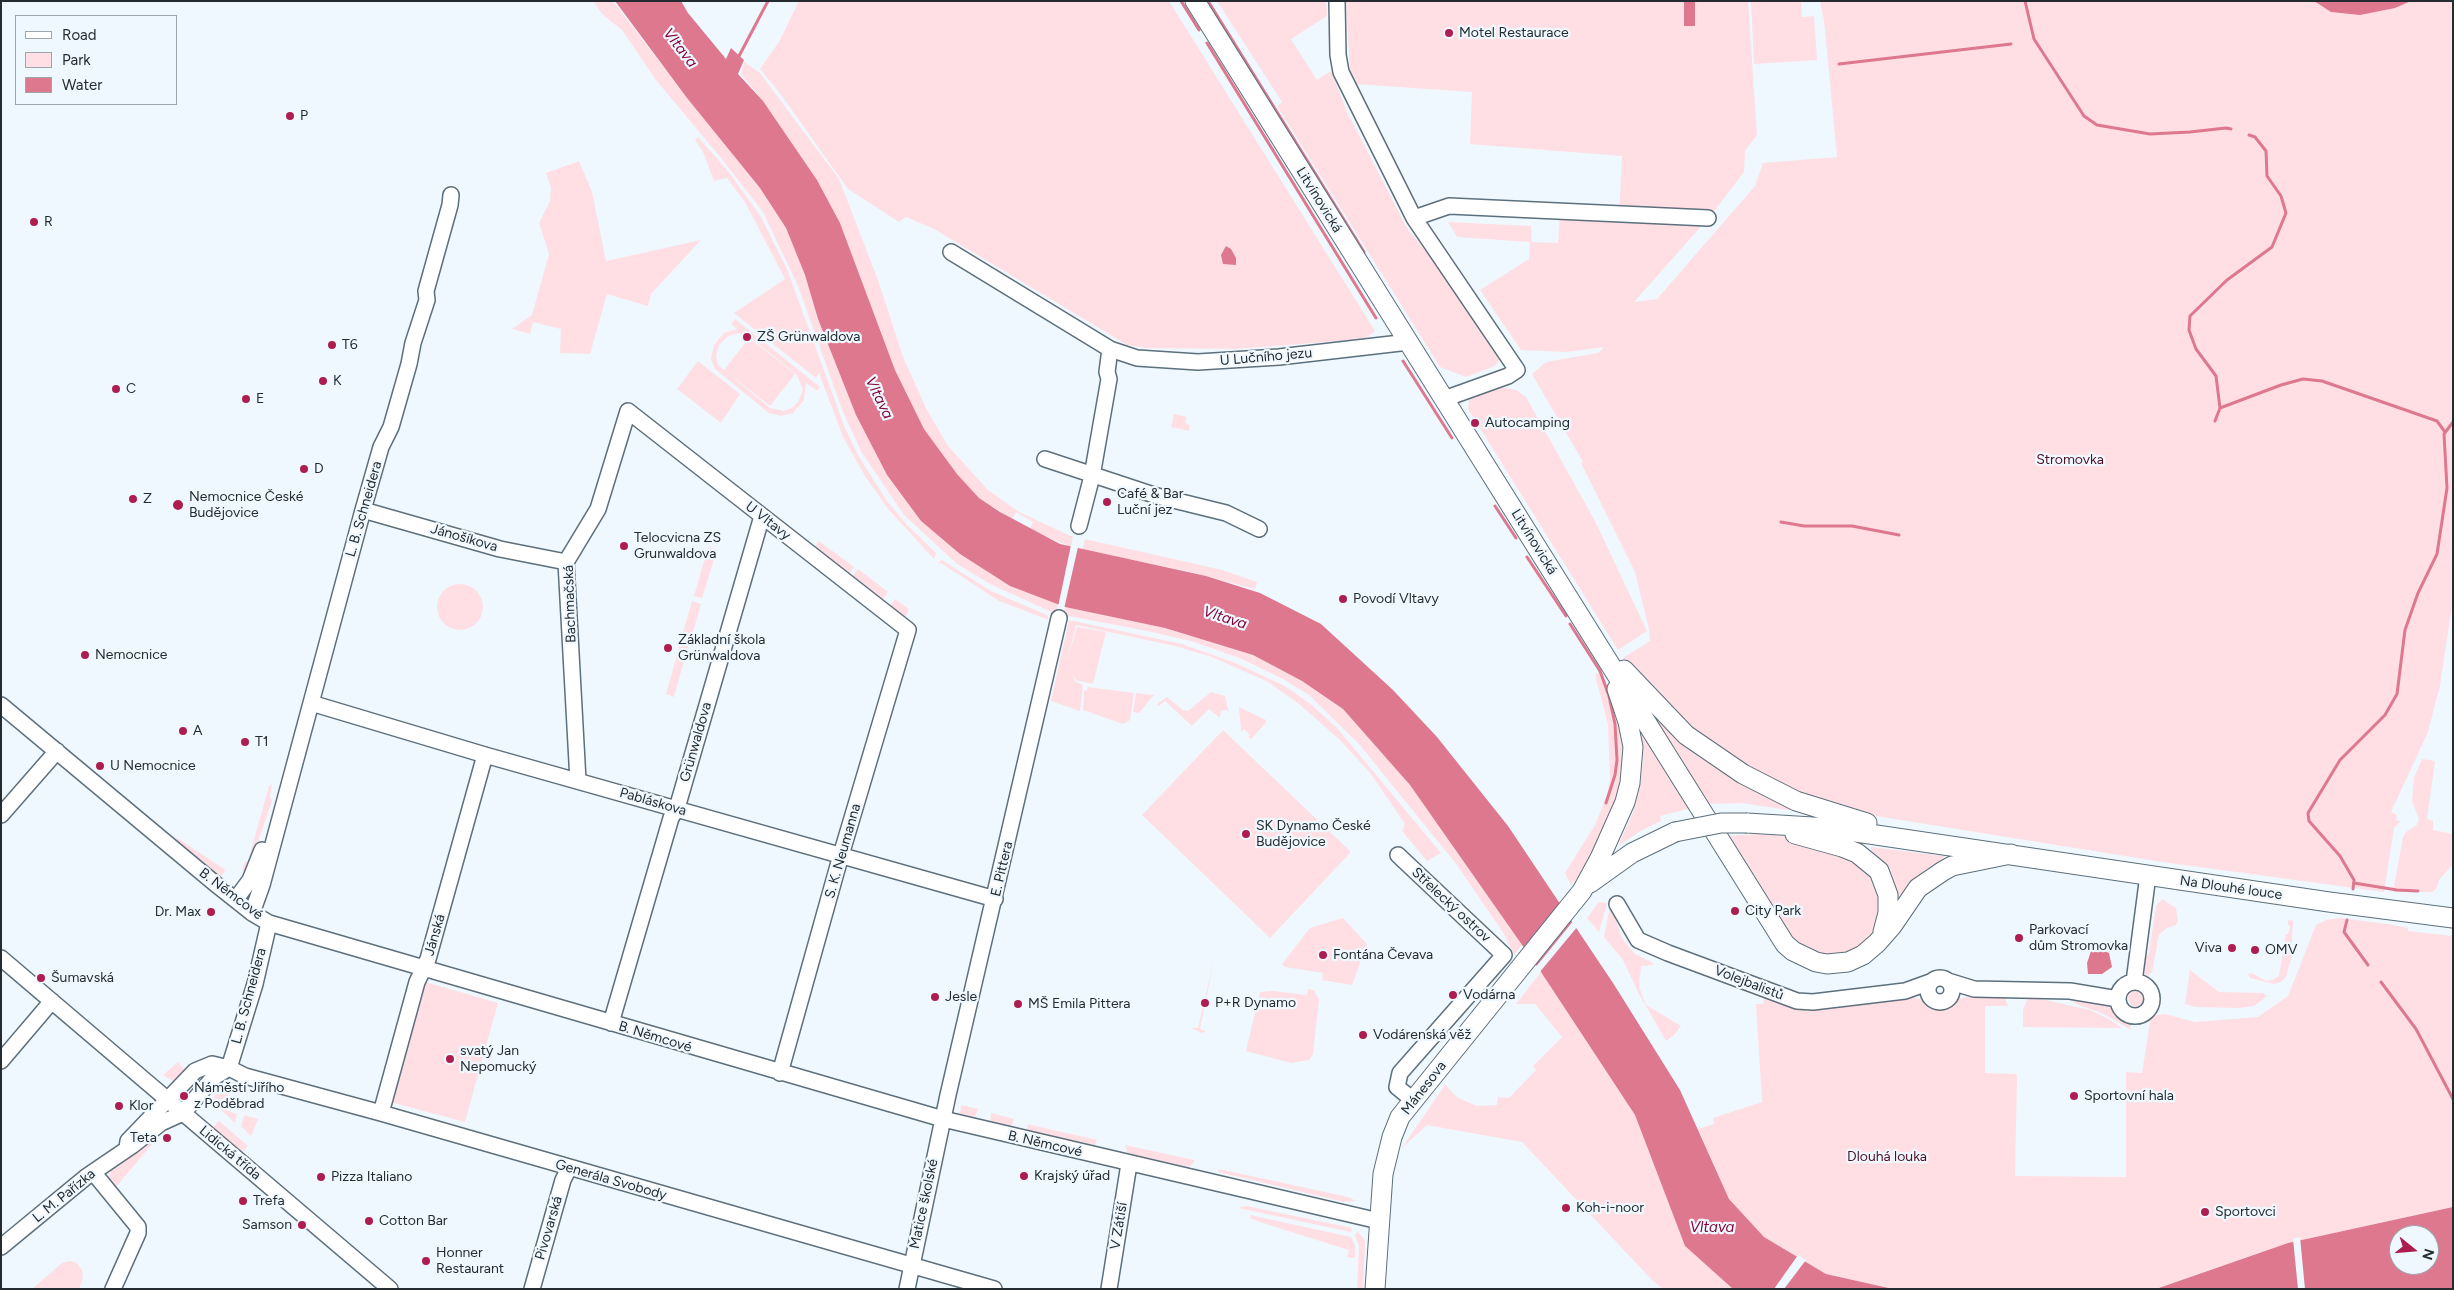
<!DOCTYPE html>
<meta charset="utf-8">
<style>
body{margin:0}
#map{position:relative;width:2454px;height:1290px;overflow:hidden;background:#eff8fe;font-family:Figtree,sans-serif}
canvas{display:block}
.frame{position:absolute;inset:0;border:2px solid #242c31;pointer-events:none}
.legend{position:absolute;left:15px;top:15px;width:162px;height:90px;box-sizing:border-box;background:#eff8fe;border:1px solid #9ea6ac;margin:0;padding:6px 9px;list-style:none;font-size:15px;color:#242c31}
.legend li{display:flex;align-items:center;gap:10px;height:25px}
.legend b{width:25px;border:1px solid #9ea6ac}
.north{position:absolute;left:2389px;top:1225px;width:50px;height:50px;box-sizing:border-box;background:#eff8fe;border:1px solid #9ea6ac;border-radius:50%;rotate:107deg;font-size:14px;font-weight:700;line-height:20px;text-align:center;color:#242c31}
.north::after{content:'';display:block;margin:auto;width:18px;height:22px;background:#ae1d4f;clip-path:polygon(50% 0,100% 100%,50% 72%,0 100%)}
</style>
<div id="map">
<canvas width="2454" height="1290"></canvas>
<div class="frame"></div>
<ul class="legend">
<li><b style="height:6px;background:#fff"></b>Road</li>
<li><b style="height:14px;background:#ffdfe4"></b>Park</li>
<li><b style="height:14px;background:#dd788e"></b>Water</li>
</ul>
<div class="north">N</div>
</div>
<script>
const ctx = document.querySelector('canvas').getContext('2d');
ctx.lineJoin = 'round';
function paint(path, color) { ctx.fillStyle = color; ctx.fill(path, 'evenodd'); }
const shape = rows => new Path2D(rows.map(r => 'M' + r).join(''));
function stroke(path, color, width, dash) { ctx.strokeStyle = color; ctx.lineWidth = width; ctx.lineCap = dash ? 'butt' : 'round'; ctx.setLineDash(dash || []); ctx.stroke(path); }
function drawText(font, color, halo, rows, align = 'center') {
  ctx.font = font + ' Figtree,sans-serif'; ctx.lineWidth = 4.5; ctx.setLineDash([]); ctx.textBaseline = 'middle'; ctx.strokeStyle = halo; ctx.fillStyle = color; for (const [text, x, y, turn = 0] of rows) {
    ctx.save(); ctx.translate(x, y); ctx.rotate((+turn || 0) * Math.PI / 180); ctx.textAlign = isNaN(turn) ? turn : align; if (halo) ctx.strokeText(text, 0, 0); ctx.fillText(text, 0, 0); ctx.restore();
  }
}
const green = shape([
 [593,1,613,1,687,98,760,188,786,228,805,275,818,319,856,415,887,475,921,521,960,554,1010,586,1058,604,1056,614,990,584,957,564,904,515,862,453,843,412,798,286,763,212,721,158,656,80,622,30,603,15],
 [799,1,1169,1,1375,331,1364,339,1236,349,1145,348,1127,345,934,229,906,217,899,222,848,189,779,92,760,69,779,42],
 [1217,1,1326,1,1327,16,1291,39,1317,80,1331,71,1347,112,1407,228,1450,281,1501,357,1495,366,1466,377,1440,367,1277,106,1282,102],
 [1346,1,1748,1,1757,135,1745,151,1744,172,1712,214,1634,302,1657,299,1755,186,1763,163,1837,157,1824,20,1820,1,2453,1,2453,599,2440,686,2428,732,2391,812,2397,815,2396,820,2401,821,2394,828,2384,892,2162,862,1876,816,1821,802,1785,786,1711,746,1639,679,1623,658,1650,641,1649,629,1635,572,1581,463,1583,462,1532,374,1546,362,1598,353,1604,347,1566,352,1521,350,1480,290,1529,259,1530,242,1457,237,1448,222,1531,226,1532,242,1558,243,1560,214,1619,217,1622,156,1470,144,1472,92,1355,84,1350,69],
 [1751,1,1801,1,1802,17,1814,16,1817,60,1754,64],
 [744,62,760,73,839,179,878,280,903,357,927,410,948,446,988,490,1019,512,1073,537,1071,547,1030,529,1033,522,1016,512,1012,519,979,498,957,474,924,429,895,370,840,223,817,180,763,101,741,74],
 [698,137,728,171,761,217,787,269,845,428,858,455,887,501,907,525,936,553,934,559,888,509,865,476,843,437,819,373,816,378,734,313,785,279,745,202,727,178,714,181,703,152,695,140],
 [579,161,592,192,606,261,701,240,651,294,648,306,607,294,590,354,560,353,561,329,533,322,530,334,512,329,532,315,549,254,539,223,550,201,551,188,546,173],
 [735,319,820,387,817,391,806,383,804,400,793,413,781,416,769,413,715,369,711,359,714,345,724,333,737,329,731,324],
 [739,333,748,336,797,375,803,390,798,402,792,408,784,411,770,408,718,365,716,356,719,345,728,336],
 [749,338,795,374,770,406,724,370],
 [698,361,740,394,721,423,677,389],
 [1495,386,1516,390,1526,397,1595,521,1647,631,1618,650,1468,409,1469,400,1474,394],
 [1174,414,1187,417,1185,423,1190,425,1189,431,1171,427],
 [1085,539,1222,570,1257,582,1255,589,1186,571,1082,550],
 [819,541,854,567,848,575,813,549],
 [708,547,717,550,702,598,694,596],
 [942,560,991,591,1047,615,1049,620,999,601,941,563,937,564],
 [858,569,888,592,882,601,851,578],
 '437 607a23 23 0 1 1 46 0a23 23 0 1 1-46 0Z',
 [895,599,909,609,905,619,889,607],
 [692,601,701,604,687,652,678,650],
 [1065,607,1165,628,1253,655,1302,681,1343,709,1410,785,1522,945,1514,955,1504,934,1457,865,1359,744,1309,695,1283,679,1242,659,1191,641,1152,632,1063,615],
 [1069,620,1182,644,1233,662,1285,686,1312,705,1338,729,1441,853,1427,861,1402,831,1405,824,1371,774,1341,741,1299,704,1268,682,1212,657,1175,646,1076,625,1067,661,1077,627,1106,632,1093,684,1076,680,1072,673,1075,681,1083,685,1080,711,1051,701],
 [677,655,685,657,674,697,666,694],
 [1601,671,1621,717,1627,782,1579,881,1576,879,1571,885,1565,873,1595,825,1607,795,1610,778,1608,724,1595,675],
 [1088,687,1134,693,1130,720,1123,724,1083,710,1084,690,1087,691],
 [1211,692,1225,696,1229,714,1227,710,1221,711,1220,718,1209,709,1192,726,1165,701,1159,706,1157,704,1167,697,1183,710,1188,711],
 [1136,693,1154,695,1139,713,1133,712],
 [1639,695,1651,709,1827,816,1742,803,1707,804],
 [1239,707,1266,720,1266,723,1251,739,1248,737,1250,735,1244,729,1242,732,1241,730],
 [1637,721,1692,808,1660,816,1661,821,1642,830,1618,846,1632,815,1640,786,1643,761],
 [1223,730,1351,852,1270,938,1142,815],
 [2422,759,2435,761,2427,819,2433,821,2433,830,2453,834,2453,864,2439,880,2436,889,2432,892,2393,892,2403,837,2406,832,2417,825,2419,819,2412,801,2414,777],
 [272,784,270,797,272,801,247,873,242,870,244,863,248,861,269,786],
 [1760,831,1802,841,1866,863,1883,895,1879,924,1867,942,1857,950,1843,955,1828,956,1812,952,1794,942,1725,836,1759,834],
 [176,837,224,869,225,871,220,878,179,843],
 [1871,847,1944,856,1943,861,1925,870,1902,895,1898,896,1887,868,1871,850],
 [2162,899,2176,908,2178,921,2176,925,2167,928,2159,935,2152,972,2146,978,2143,964,2149,953,2156,906],
 [1599,902,1607,903,1599,932,1587,918],
 [1610,906,1618,918,1616,920,1622,938,1635,954,1653,963,1653,965,1641,966,1639,987,1646,1005,1681,1026,1674,1035,1666,1041,1638,992,1623,960,1604,937],
 [1343,918,1367,944,1352,985,1322,980,1323,973,1285,967,1282,964,1310,928],
 [2339,918,2388,924,2408,928,2408,931,2453,936,2453,1207,2288,1243,2156,1289,1893,1289,1826,1274,1764,1237,1729,1199,1698,1129,1714,1124,1713,1118,1762,1102,1756,1004,1763,1004,1764,996,1793,1006,1818,1009,1909,997,1942,1003,1975,995,2004,996,2008,1006,1985,1006,1985,1073,2016,1074,2017,1076,2015,1176,2126,1177,2126,1072,2142,1073,2151,1016,2165,1014,2195,1022,2258,1017,2288,996,2316,925,2326,920],
 [2288,920,2293,921,2291,959,2286,977,2281,982,2274,984,2250,978,2248,974,2252,973,2266,981,2273,980,2279,976,2286,934,2288,934,2290,926,2288,925],
 [1214,960,1200,1029,1206,1031,1202,1033,1191,1028,1198,1028],
 [2190,970,2219,992,2263,993,2267,996,2254,1006,2238,1008,2196,1007,2185,1004],
 [1541,972,1635,1115,1685,1246,1733,1289,1663,1289,1652,1280,1522,1142,1427,1125,1401,1149,1445,1085,1458,1098,1477,1106,1497,1105,1498,1097,1509,1098,1536,1070,1533,1066,1562,1037,1535,1004,1516,1004],
 [425,982,498,1003,465,1122,390,1102],
 '2128 998a9 9 0 1 1 18 0a9 9 0 1 1-18 0Z',
 [1308,989,1314,990,1319,1000,1313,1054,1309,1060,1291,1063,1246,1051,1260,992,1273,991,1307,995],
 [2032,997,2090,1010,2109,1019,2122,1028,2023,1027,2023,1010,2027,1000],
 [2073,997,2118,1010,2129,1019,2131,1030,2102,1013,2078,1005,2074,1003],
 [178,1062,185,1070,184,1074,173,1081,163,1075],
 [227,1083,244,1089,242,1095,229,1091,223,1109,237,1114,235,1123,215,1104,214,1097,217,1086],
 [961,1105,978,1109,975,1117,960,1114],
 [991,1113,1014,1119,1012,1125,1010,1128,990,1123],
 [244,1115,258,1119,251,1136,241,1126],
 [219,1121,248,1146,241,1153,213,1127],
 [1027,1124,1097,1140,1095,1145,1092,1147,1028,1132],
 [152,1139,154,1142,115,1188,108,1179,111,1170],
 [1125,1145,1194,1160,1194,1162,1189,1167,1133,1155,1127,1153],
 [1219,1169,1348,1197,1356,1201,1344,1202,1218,1172],
 [1247,1206,1352,1228,1351,1232,1238,1208],
 [1250,1215,1351,1237,1355,1245,1355,1258,1347,1257,1349,1250,1263,1223,1250,1218],
 [1357,1231,1365,1240,1363,1289,1357,1289,1359,1246,1355,1236],
 [70,1261,77,1263,82,1270,83,1277,79,1289,32,1289,62,1263]
]);
const water = shape([
 [615,1,681,1,688,13,726,59,731,48,744,60,738,74,763,101,817,180,840,223,895,370,924,429,957,474,979,498,1000,512,1060,544,1206,576,1260,593,1321,624,1393,690,1437,737,1508,826,1613,983,1680,1090,1729,1199,1764,1237,1826,1274,1893,1289,1733,1289,1685,1246,1635,1115,1541,972,1410,785,1343,709,1302,681,1253,655,1165,628,1065,607,1010,586,960,554,921,521,887,475,856,415,818,319,805,275,786,228,760,188,687,98],
 [1684,1,1695,1,1695,26,1684,26],
 [2314,1,2411,1,2395,8,2360,15,2331,12],
 [1226,246,1231,249,1236,258,1236,265,1223,264,1221,255],
 [2100,949,2109,953,2112,967,2102,974,2088,974,2087,963,2091,951],
 [2453,1207,2453,1289,2156,1289,2288,1243],
 [2399,1235,2429,1235,2429,1265,2399,1265]
]);
const pier = shape([
 [1071,545,1078,547,1064,609,1058,607],
 [1574,920,1578,926,1539,973,1535,968],
 [2300,1237,2305,1289,2298,1289,2293,1239],
 [1798,1255,1806,1260,1784,1289,1774,1289]
]);
const stream = shape([
 [1181,1,1199,30],
 [1208,1,1364,252],
 [2025,1,2034,39,2084,116,2097,125,2150,134,2190,132,2226,128,2231,129],
 [1207,43,1376,318],
 [738,58,768,1],
 [1839,64,2011,44],
 [2249,135,2255,137,2266,151,2267,176,2281,196,2286,213,2272,247,2227,280,2190,316,2189,330,2196,349,2216,376,2220,408,2281,385,2303,379,2322,381,2437,421,2445,432],
 [1403,361,1452,438],
 [2215,421,2220,408],
 [1495,506,1516,538],
 [1781,522,1804,526,1852,526,1899,535],
 [1527,557,1566,616],
 [1570,624,1600,671,1609,696,1615,724,1617,760,1615,775,1606,803],
 [2354,883,2397,890,2418,891],
 [2353,889,2354,880,2340,856,2309,821,2308,813,2340,760,2385,715,2397,694,2405,630,2418,593,2437,554,2447,488,2444,434,2453,422],
 [2347,920,2344,932,2368,965],
 [2381,982,2416,1029,2453,1099]
]);
const minor = shape([
 [1337,1,1338,55,1341,72,1414,218,1517,370,1508,376,1444,399],
 [1414,218,1449,206,1708,218],
 [951,252,1110,349,1137,358,1198,362,1279,357,1409,342],
 [1045,459,1157,496,1226,513,1259,529],
 [363,510,500,549,566,562],
 [1079,526,1092,476,1109,379,1107,372,1110,349],
 [311,703,485,755,995,899],
 [1,705,218,886,252,913,269,923,943,1119,1379,1221],
 [578,781,566,562,598,509,628,411,908,630,841,855,780,1073],
 [1,815,57,751],
 [1398,855,1504,955,1400,1073,1397,1087,1413,1100],
 [236,899,250,880,262,850],
 [1617,904,1638,940,1668,953,1797,1001,1813,1002,1905,991,1930,982],
 [252,913,262,885,363,510,381,447,391,427,409,364,413,343,427,300,426,291,450,205,451,195],
 [1,958,390,1289],
 '1928 990a12 12 0 1 1 24 0a12 12 0 1 1-24 0Z',
 [1948,981,1974,989,2070,991,2118,999],
 '2118 999a17 17 0 1 1 34 0a17 17 0 1 1-34 0Z',
 [2134,982,2148,875],
 [611,1023,671,818,677,808,762,516],
 [1,1061,52,1001],
 [229,1068,255,984,269,923],
 [381,1113,417,982,428,959,485,755],
 [127,1148,128,1141,195,1071,212,1064,229,1068,245,1076,381,1113,994,1289],
 [93,1172,138,1227,138,1233,113,1289],
 [1,1247,86,1177,133,1145,161,1123,183,1113,213,1078,229,1068],
 [532,1289,563,1180,569,1168],
 [907,1289,948,1095,1059,618],
 [1109,1289,1129,1164]
]);
const major = shape([
 [1195,1,1785,944,1793,951,1816,962,1827,964,1848,962,1863,955,1877,943,1892,926,1918,888,1943,871,1952,866,2011,854],
 [1624,670,1686,735,1743,774,1796,801,1867,823],
 [1747,823,1829,828,2329,902,2453,918],
 [1795,834,1842,847,1857,853,1879,871,1888,895,1888,913,1883,932],
 [1590,883,1632,853,1675,832],
 [1375,1289,1383,1174,1392,1137,1400,1117,1582,891,1600,858,1625,802,1630,783,1633,747,1628,722,1617,689]
]);
const majorBridge = shape([
 [1675,832,1721,823,1747,823]
]);
const markers = [
 [1449,33,5,"#ae1d4f"],
 [290,116,5,"#ae1d4f"],
 [34,222,5,"#ae1d4f"],
 [747,337,5,"#ae1d4f"],
 [332,345,5,"#ae1d4f"],
 [323,381,5,"#ae1d4f"],
 [116,389,5,"#ae1d4f"],
 [246,399,5,"#ae1d4f"],
 [1475,423,5,"#ae1d4f"],
 [304,469,5,"#ae1d4f"],
 [133,499,5,"#ae1d4f"],
 [1107,502,5,"#ae1d4f"],
 [178,505,6,"#ae1d4f"],
 [624,546,5,"#ae1d4f"],
 [1343,599,5,"#ae1d4f"],
 [668,648,5,"#ae1d4f"],
 [85,655,5,"#ae1d4f"],
 [183,731,5,"#ae1d4f"],
 [245,742,5,"#ae1d4f"],
 [100,766,5,"#ae1d4f"],
 [1246,834,5,"#ae1d4f"],
 [1735,911,5,"#ae1d4f"],
 [211,912,5,"#ae1d4f"],
 [2019,938,5,"#ae1d4f"],
 [2232,948,5,"#ae1d4f"],
 [2255,950,5,"#ae1d4f"],
 [1323,955,5,"#ae1d4f"],
 [41,978,5,"#ae1d4f"],
 [1453,995,5,"#ae1d4f"],
 [935,997,5,"#ae1d4f"],
 [1205,1003,5,"#ae1d4f"],
 [1018,1004,5,"#ae1d4f"],
 [1363,1035,5,"#ae1d4f"],
 [450,1059,5,"#ae1d4f"],
 [184,1096,5,"#ae1d4f"],
 [2074,1096,5,"#ae1d4f"],
 [119,1106,5,"#ae1d4f"],
 [167,1138,5,"#ae1d4f"],
 [1024,1176,5,"#ae1d4f"],
 [321,1177,5,"#ae1d4f"],
 [243,1201,5,"#ae1d4f"],
 [1566,1208,5,"#ae1d4f"],
 [2205,1212,5,"#ae1d4f"],
 [369,1221,5,"#ae1d4f"],
 [302,1225,5,"#ae1d4f"],
 [426,1261,5,"#ae1d4f"]
];
const poiNames = [
 ["Motel Restaurace",1459,33],
 ["P",300,116],
 ["R",44,222],
 ["ZŠ Grünwaldova",757,337],
 ["T6",342,345],
 ["K",333,381],
 ["C",126,389],
 ["E",256,399],
 ["Autocamping",1485,423],
 ["D",314,469],
 ["Café & Bar",1117,494],
 ["Luční jez",1117,510],
 ["Nemocnice České",189,497],
 ["Budějovice",189,513],
 ["Z",143,499],
 ["Telocvicna ZS",634,538],
 ["Grunwaldova",634,554],
 ["Povodí Vltavy",1353,599],
 ["Základní škola",678,640],
 ["Grünwaldova",678,656],
 ["Nemocnice",95,655],
 ["A",193,731],
 ["T1",255,742],
 ["U Nemocnice",110,766],
 ["SK Dynamo České",1256,826],
 ["Budějovice",1256,842],
 ["City Park",1745,911],
 ["Dr. Max",201,912,"right"],
 ["Parkovací",2029,930],
 ["dům Stromovka",2029,946],
 ["Viva",2222,948,"right"],
 ["OMV",2265,950],
 ["Fontána Čevava",1333,955],
 ["Šumavská",51,978],
 ["Vodárna",1463,995],
 ["Jesle",945,997],
 ["P+R Dynamo",1215,1003],
 ["MŠ Emila Pittera",1028,1004],
 ["Vodárenská věž",1373,1035],
 ["svatý Jan",460,1051],
 ["Nepomucký",460,1067],
 ["Náměstí Jiřího",194,1088],
 ["z Poděbrad",194,1104],
 ["Sportovní hala",2084,1096],
 ["Klor",129,1106],
 ["Teta",157,1138,"right"],
 ["Krajský úřad",1034,1176],
 ["Pizza Italiano",331,1177],
 ["Trefa",253,1201],
 ["Koh-i-noor",1576,1208],
 ["Sportovci",2215,1212],
 ["Cotton Bar",379,1221],
 ["Samson",292,1225,"right"],
 ["Honner",436,1253],
 ["Restaurant",436,1269]
];
const streetNames = [
 ["Litvínovická",1319,200,58],
 ["U Lučního jezu",1266,357,-5],
 ["L. B. Schneidera",364,509,-74],
 ["U Vltavy",768,521,38],
 ["Jánošíkova",464,538,16],
 ["Litvínovická",1534,542,58],
 ["Bachmačská",570,604,-92],
 ["Grünwaldova",696,742,-74],
 ["Pabláskova",653,802,16],
 ["S. K. Neumanna",843,851,-74],
 ["E. Pittera",1002,869,-77],
 ["Na Dlouhé louce",2231,888,8],
 ["B. Němcové",231,894,37],
 ["Střelecký ostrov",1451,905,43],
 ["Jánská",435,935,-74],
 ["Volejbalistů",1749,983,21],
 ["L. B. Schneidera",249,996,-75],
 ["B. Němcové",655,1037,17],
 ["Mánesova",1424,1088,-52],
 ["B. Němcové",1045,1144,13],
 ["Lidická třída",230,1153,40],
 ["Generála Svobody",611,1180,16],
 ["L. M. Pařízka",64,1196,-39],
 ["Matice školské",924,1204,-78],
 ["V Zátiší",1119,1226,-81],
 ["Pivovarská",549,1228,-74]
];
const parkNames = [
 ["Stromovka",2070,460],
 ["Dlouhá louka",1887,1157]
];
const waterNames = [
 ["Vltava",680,48,52],
 ["Vltava",879,398,64],
 ["Vltava",1225,618,18],
 ["Vltava",1712,1228]
];
paint(green, '#ffdfe4');
paint(water, '#dd788e');
paint(pier, '#eff8fe');
stroke(stream, '#dd788e', 3);
stroke(minor, '#5c6f7c', 18);
stroke(major, '#5c6f7c', 21);
stroke(minor, '#fff', 15);
stroke(major, '#fff', 19);
stroke(majorBridge, '#5c6f7c', 21, []);
stroke(majorBridge, '#fff', 19);
for (const [x, y, r, color] of markers) { const dot = new Path2D(); dot.arc(x, y, r, 0, 2 * Math.PI); ctx.fillStyle = color; ctx.fill(dot); stroke(dot, '#eff8fe', 2); }
drawText('14px', '#242c31', '#eff8fe', poiNames, 'left');
drawText('14px', '#242c31', '#eff8fe', streetNames);
drawText('14px', '#501023', '#eff8fe', parkNames);
drawText('italic 15px', '#850438', '#eff8fe', waterNames);
</script>
